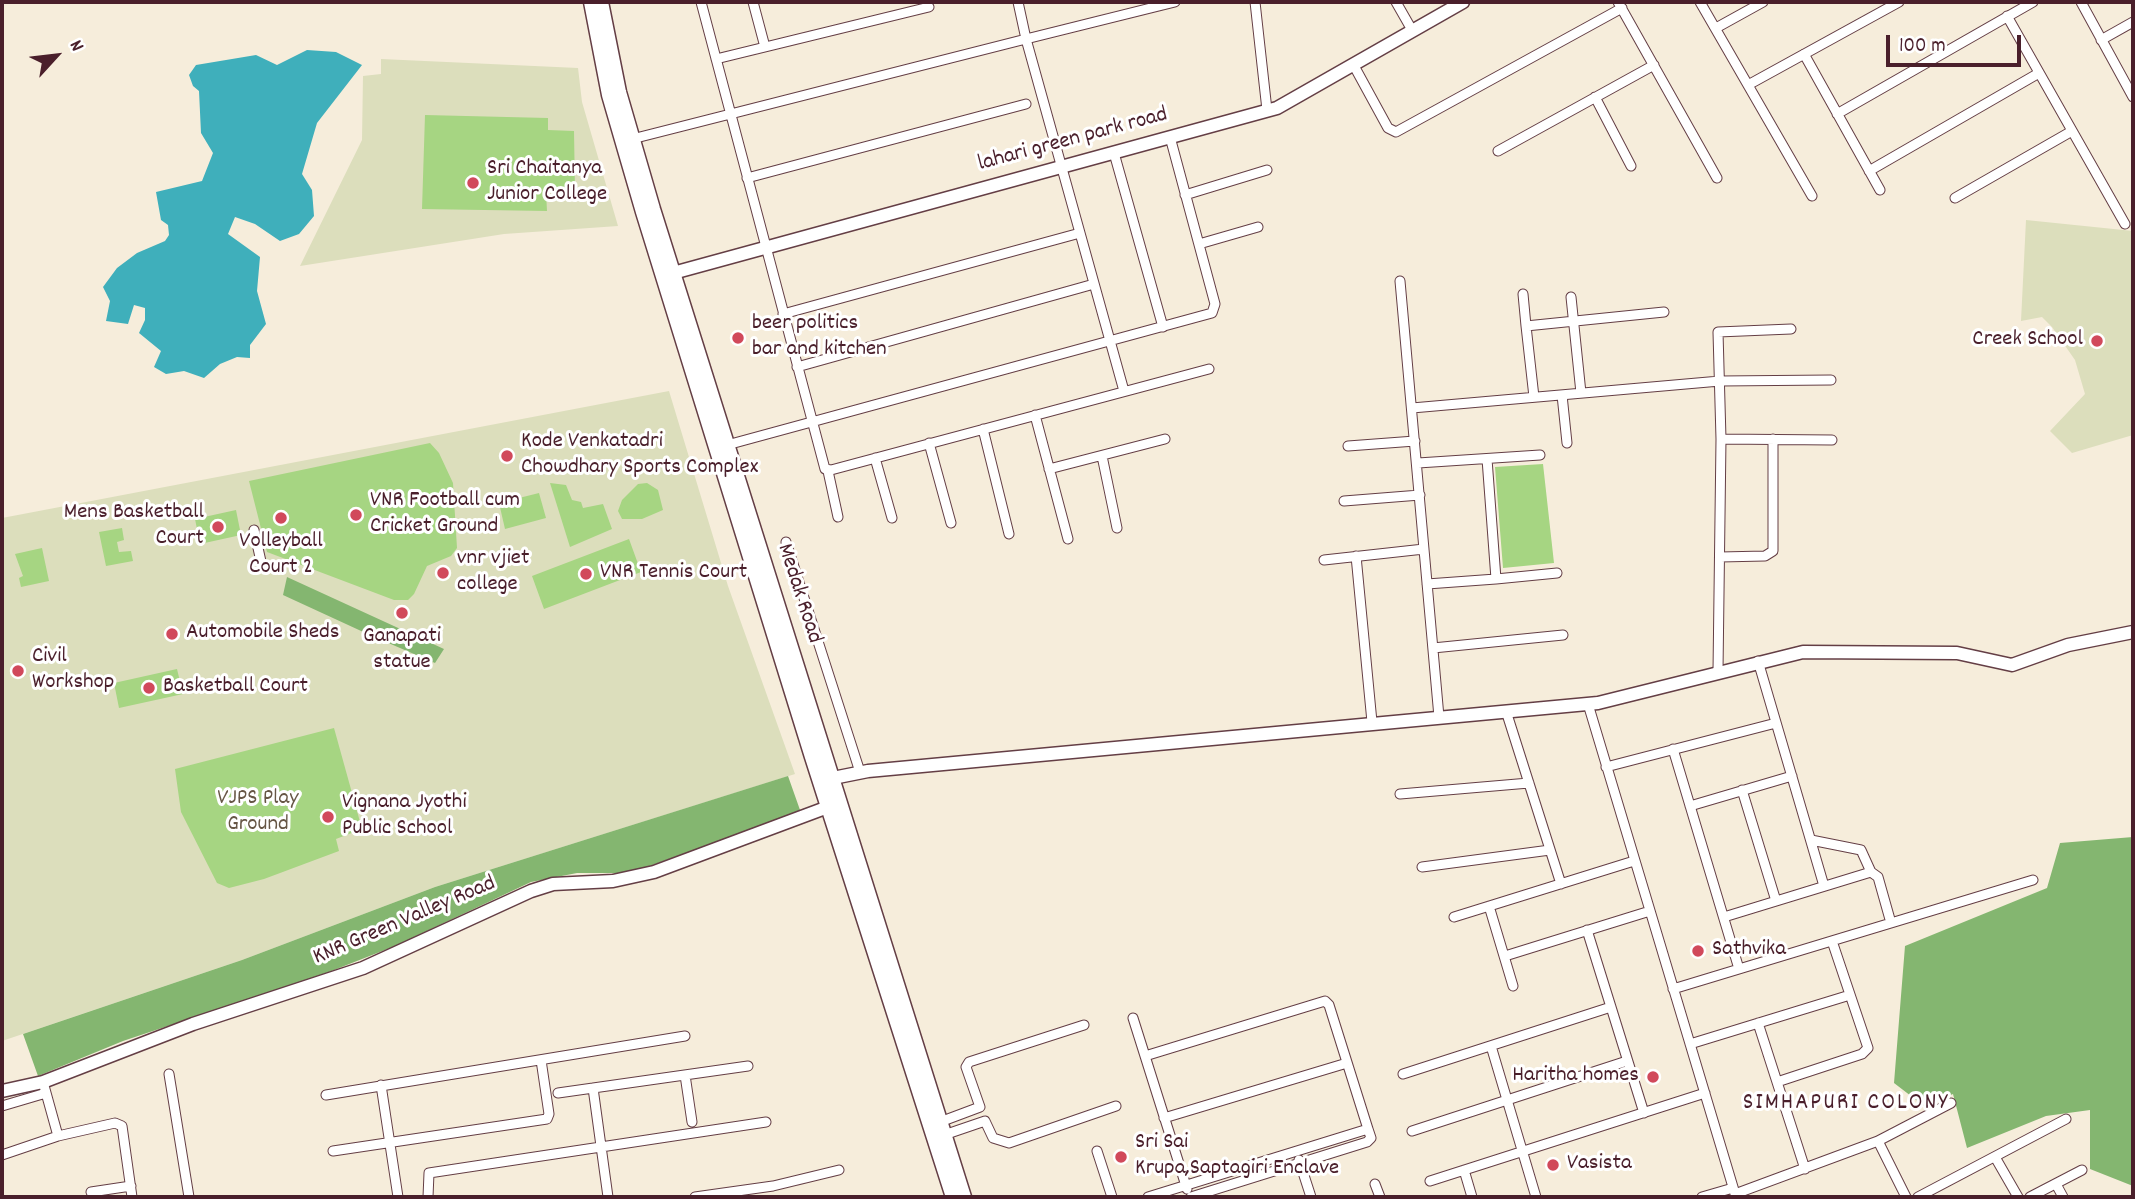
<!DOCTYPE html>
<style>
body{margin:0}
#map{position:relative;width:2135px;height:1199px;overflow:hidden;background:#f6eddb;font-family:Dekko,sans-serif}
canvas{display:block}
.frame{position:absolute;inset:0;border:4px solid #4a1f2b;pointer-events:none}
.north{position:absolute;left:21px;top:21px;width:70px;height:70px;-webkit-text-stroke:5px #fff;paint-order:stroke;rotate:63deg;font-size:19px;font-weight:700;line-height:28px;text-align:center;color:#4a1f2b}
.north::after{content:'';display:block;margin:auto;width:24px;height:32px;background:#4a1f2b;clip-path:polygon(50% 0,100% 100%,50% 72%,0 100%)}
.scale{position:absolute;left:1886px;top:35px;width:135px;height:32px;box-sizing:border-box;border:4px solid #4a1f2b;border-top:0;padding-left:9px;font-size:21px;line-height:24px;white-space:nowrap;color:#4a1f2b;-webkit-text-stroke:5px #fff;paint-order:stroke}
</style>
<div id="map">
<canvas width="2135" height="1199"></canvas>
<div class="frame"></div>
<div class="north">N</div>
<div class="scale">100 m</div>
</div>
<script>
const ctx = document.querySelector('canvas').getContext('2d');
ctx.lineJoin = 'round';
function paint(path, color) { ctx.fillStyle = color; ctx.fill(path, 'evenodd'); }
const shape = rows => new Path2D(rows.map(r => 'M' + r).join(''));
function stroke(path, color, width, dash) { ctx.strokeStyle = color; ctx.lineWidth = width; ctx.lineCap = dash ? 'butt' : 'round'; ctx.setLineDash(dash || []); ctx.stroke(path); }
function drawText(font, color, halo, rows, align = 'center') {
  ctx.font = font + ' Dekko,sans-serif'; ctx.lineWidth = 6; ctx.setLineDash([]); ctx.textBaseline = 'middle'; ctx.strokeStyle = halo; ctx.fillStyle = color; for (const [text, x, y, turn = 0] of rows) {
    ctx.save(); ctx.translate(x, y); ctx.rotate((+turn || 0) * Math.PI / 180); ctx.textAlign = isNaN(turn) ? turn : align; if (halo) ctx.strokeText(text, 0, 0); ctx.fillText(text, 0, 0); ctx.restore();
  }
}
const built = shape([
 [381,59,578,68,582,102,618,226,504,234,300,266,362,140,363,76,381,74],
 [2026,220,2133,231,2133,435,2072,453,2050,431,2085,394,2075,360,2052,327,2042,317,2021,321],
 [669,391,728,586,795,774,435,887,242,960,2,1041,2,518]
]);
const green = shape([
 [425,115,548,118,548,130,574,131,575,192,546,192,547,211,422,209],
 [430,443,439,453,453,483,457,548,451,556,427,566,414,594,408,600,394,600,267,552,249,481],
 [1543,464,1554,563,1503,568,1495,467],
 [550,483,566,485,572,500,581,502,583,508,603,504,612,529,570,547],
 [647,483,658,490,663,510,642,519,622,519,618,511,622,500,638,484],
 [539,493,546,518,505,529,499,503],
 [236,510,241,535,200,544,195,519],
 [122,528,124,540,117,542,119,552,131,551,133,561,106,566,99,532],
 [629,539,641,572,544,609,532,576],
 [42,548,49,581,21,587,19,578,23,576,15,554],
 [177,669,183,694,119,708,114,683],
 [334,728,362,829,336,839,339,851,264,879,229,888,217,883,181,812,175,769]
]);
const forest = shape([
 [287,577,444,649,435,663,372,636,283,595],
 [788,776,800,810,780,819,630,873,577,873,531,882,395,946,329,972,123,1041,38,1076,23,1034,242,960,435,887],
 [2133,837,2133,1186,2090,1169,2090,1110,2046,1116,1967,1148,1953,1094,1924,1106,1894,1083,1905,946,2047,888,2060,843]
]);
const water = shape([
 [307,50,336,52,362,65,317,123,302,174,312,190,314,216,299,234,280,241,255,224,235,217,228,234,260,257,257,291,266,324,250,345,250,358,237,357,220,364,204,378,184,371,166,374,154,367,161,351,139,333,145,320,145,308,134,305,128,324,106,321,110,301,103,287,117,268,137,253,165,241,169,235,168,225,161,220,156,192,202,181,213,153,201,133,199,91,193,86,189,75,196,65,256,55,277,65]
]);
const street = shape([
 [701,2,825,469,831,470,1209,369],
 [753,2,765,47],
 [1018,2,1026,39,1175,2],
 [1255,2,1267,110],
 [1396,2,1412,30],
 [1618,2,1717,178],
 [1700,2,1812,196],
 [2081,2,2133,97],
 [2007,16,2125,224],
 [1716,28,1763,2],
 [2101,40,2133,22],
 [1804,54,1880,190],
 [716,59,929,7],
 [1353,64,1388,128,1396,132,1622,8],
 [1748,85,1899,2],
 [1595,97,1631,166],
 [1837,114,2033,2],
 [632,139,1026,39,1124,391],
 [1498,151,1654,65],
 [1114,153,1163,327],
 [1869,171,2039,73],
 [747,178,1026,104],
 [1185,195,1267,170],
 [1955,198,2072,131],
 [1199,244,1258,227],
 [1400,281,1439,717],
 [1523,294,1526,326],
 [1571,297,1581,393],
 [783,314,1080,233],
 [797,367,1094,284],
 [1562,395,1567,443],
 [1534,397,1526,326,1664,312],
 [1412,408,1720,381,1831,380],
 [1035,415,1068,539],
 [983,429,1009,534],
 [1721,439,1832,440],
 [929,443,951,523],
 [727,445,1212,313,1215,304,1170,137],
 [1348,446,1415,441],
 [1102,456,1117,528],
 [875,458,892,518],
 [1418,463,1540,455],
 [1049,469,1165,439],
 [828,471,838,517],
 [1344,501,1420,495],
 [254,530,262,566],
 [786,542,860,772],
 [1356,556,1372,722],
 [1720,557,1765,556,1773,551,1773,439],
 [1324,560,1424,549],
 [1496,579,1557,573],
 [1427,584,1496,579,1487,459],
 [1433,648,1563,635],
 [1758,661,1824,886],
 [1718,671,1721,439,1718,332,1791,329],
 [1588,704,1736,1197],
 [1506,711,1561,884],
 [1673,749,1739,969],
 [1606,767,1776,723],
 [1742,790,1776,901],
 [1400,794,1529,783],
 [1690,806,1792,776],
 [1811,840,1861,850,1871,872],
 [1422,867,1550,850],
 [1489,906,1513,986],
 [1454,917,1634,861],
 [1724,917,1871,872,1878,877,1891,923],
 [1587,930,1644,1113],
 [1505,956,1650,911],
 [1673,989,2033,880],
 [1133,1018,1187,1189],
 [1758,1023,1805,1169],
 [1690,1044,1850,995],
 [1491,1046,1536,1197],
 [1145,1056,1325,1001,1329,1005,1368,1129],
 [169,1074,189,1197],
 [1403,1074,1611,1007],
 [685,1075,692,1122],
 [1777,1082,1862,1054,1868,1048,1832,941],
 [381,1085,398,1197],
 [593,1088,608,1197],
 [558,1093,748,1066],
 [326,1095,685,1036],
 [2,1106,46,1093],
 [1164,1118,1347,1063],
 [940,1122,980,1107,966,1067,969,1062,1084,1025],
 [1412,1131,1627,1061],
 [944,1135,985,1121,993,1138,1009,1143,1116,1106],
 [58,1136,115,1123,122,1126,132,1197],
 [1878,1141,1951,1103],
 [333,1151,547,1119,549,1114,541,1060],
 [1097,1151,1112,1197],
 [2,1155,58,1136,43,1082],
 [1995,1157,2018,1197],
 [1299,1160,1311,1197],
 [1464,1170,1472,1197],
 [1430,1181,1705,1093],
 [1375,1184,1380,1197],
 [2056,1184,2063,1197],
 [91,1192,131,1186],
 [1735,1194,1878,1141,1906,1197],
 [428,1197,429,1173,766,1122],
 [695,1197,773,1186,839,1170],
 [1148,1197,1368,1129,1371,1138,1367,1142,1191,1197],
 [1702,1197,1733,1188],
 [1918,1197,2066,1119],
 [2030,1197,2082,1170]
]);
const secondary = shape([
 [673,273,1277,108,1463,2],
 [833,778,868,771,1598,703,1803,652,1957,653,2012,665,2068,645,2133,632],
 [2,1091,43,1082,193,1024,363,968,531,891,553,884,613,881,654,872,828,807]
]);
const primary = shape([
 [591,2,609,95,643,212,812,757,953,1197],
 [601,2,619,92,653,209,964,1197]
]);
const markers = [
 [473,183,7,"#d1495b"],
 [738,338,7,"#d1495b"],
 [2097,341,7,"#d1495b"],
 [507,456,7,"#d1495b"],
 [356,515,7,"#d1495b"],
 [281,518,7,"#d1495b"],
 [218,527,7,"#d1495b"],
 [443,573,7,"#d1495b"],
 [586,574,7,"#d1495b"],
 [402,613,7,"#d1495b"],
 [172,634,7,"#d1495b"],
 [18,671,7,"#d1495b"],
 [149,688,7,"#d1495b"],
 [328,817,7,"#d1495b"],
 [1698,951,7,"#d1495b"],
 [1653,1077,7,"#d1495b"],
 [1121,1157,7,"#d1495b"],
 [1553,1165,7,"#d1495b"]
];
const streetNames = [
 ["lahari green park road",1073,141,-15],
 ["Medak Road",798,594,72],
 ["KNR Green Valley Road",405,922,-23]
];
const poiNames = [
 ["Sri Chaitanya",487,170],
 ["Junior College",487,196],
 ["beer politics",752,325],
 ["bar and kitchen",752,351],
 ["Creek School",2083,341,"right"],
 ["Kode Venkatadri",521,443],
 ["Chowdhary Sports Complex",521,469],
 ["VNR Football cum",370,502],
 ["Cricket Ground",370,528],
 ["Mens Basketball",204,514,"right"],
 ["Court",204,540,"right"],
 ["Volleyball",281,543,"center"],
 ["Court 2",281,569,"center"],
 ["vnr vjiet",457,560],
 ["college",457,586],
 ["VNR Tennis Court",600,574],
 ["Automobile Sheds",186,634],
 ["Ganapati",402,638,"center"],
 ["statue",402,664,"center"],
 ["Civil",32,658],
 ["Workshop",32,684],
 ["Basketball Court",163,688],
 ["Vignana Jyothi",342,804],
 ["Public School",342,830],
 ["Sathvika",1712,951],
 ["Haritha homes",1639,1077,"right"],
 ["Sri Sai",1135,1144],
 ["Krupa,Saptagiri Enclave",1135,1170],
 ["Vasista",1567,1165]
];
const parkNames = [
 ["VJPS Play",258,800],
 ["Ground",258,826]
];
const neighbourhoodNames = [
 ["SIMHAPURI COLONY",1846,1105]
];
paint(built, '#dcdebc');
paint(green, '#a6d582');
paint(forest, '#84b670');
paint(water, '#3fafbb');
stroke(street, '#643e45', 11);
stroke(secondary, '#643e45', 15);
stroke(primary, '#643e45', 17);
stroke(street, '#fff', 9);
stroke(secondary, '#fff', 12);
stroke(primary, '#fff', 14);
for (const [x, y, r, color] of markers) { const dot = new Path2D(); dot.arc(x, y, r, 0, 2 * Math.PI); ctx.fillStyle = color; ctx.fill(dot); stroke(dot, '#fff', 2.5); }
drawText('23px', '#4a1f2b', '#fff', streetNames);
drawText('23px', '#4a1f2b', '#fff', poiNames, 'left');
drawText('23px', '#665645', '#fff', parkNames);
ctx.letterSpacing = '2px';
drawText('24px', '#4a1f2b', '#fff', neighbourhoodNames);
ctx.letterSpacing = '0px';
</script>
